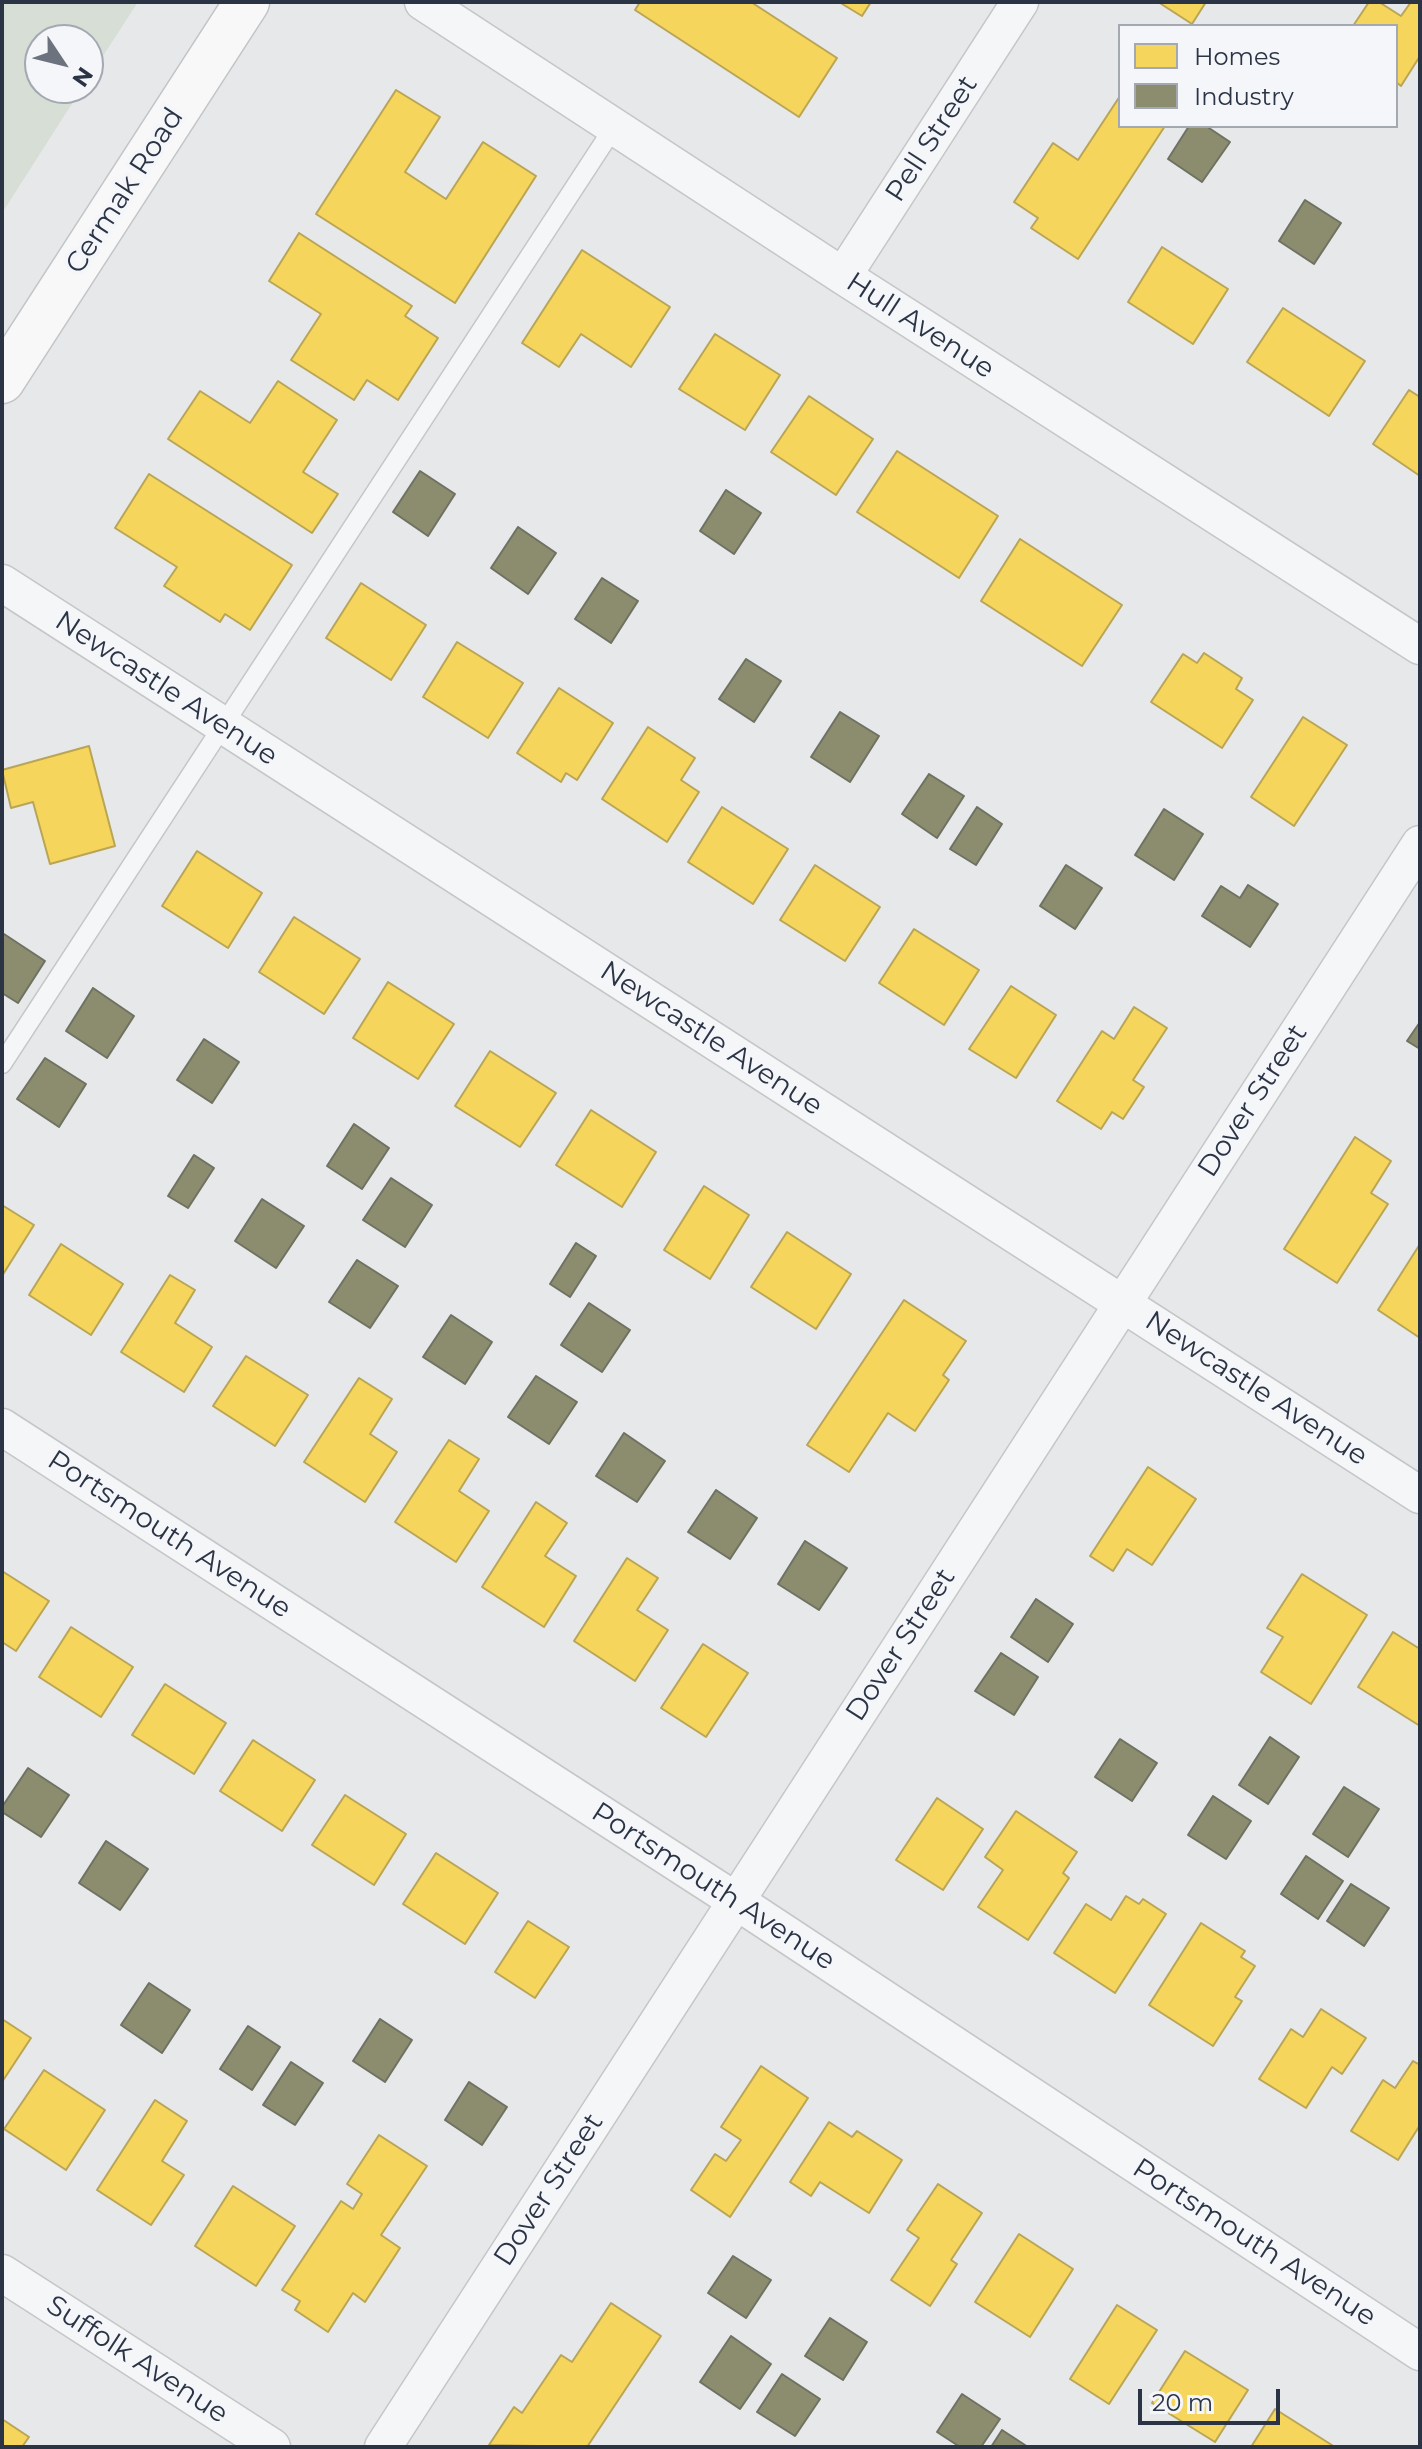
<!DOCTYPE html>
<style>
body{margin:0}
#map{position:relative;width:1422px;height:2449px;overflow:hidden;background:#e6e8ea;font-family:Montserrat,sans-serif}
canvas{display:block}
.frame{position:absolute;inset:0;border:4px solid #2b3445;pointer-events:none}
.legend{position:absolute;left:1118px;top:24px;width:280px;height:104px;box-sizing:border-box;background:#f4f6f9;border:2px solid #a4a8b1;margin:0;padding:10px 14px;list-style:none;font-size:24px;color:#2b3445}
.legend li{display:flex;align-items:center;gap:16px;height:40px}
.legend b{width:40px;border:2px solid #a4a8b1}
.north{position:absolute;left:24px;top:24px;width:80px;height:80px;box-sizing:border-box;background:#f4f6f9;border:2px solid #a4a8b1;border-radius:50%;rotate:125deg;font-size:22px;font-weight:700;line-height:32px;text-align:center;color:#2b3445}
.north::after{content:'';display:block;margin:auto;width:28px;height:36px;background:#6c737f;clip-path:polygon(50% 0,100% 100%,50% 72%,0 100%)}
.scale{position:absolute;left:1138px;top:2389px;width:142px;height:36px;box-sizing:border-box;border:4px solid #2b3445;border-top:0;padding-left:10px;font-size:24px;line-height:28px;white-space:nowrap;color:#2b3445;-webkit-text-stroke:6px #f4f6f9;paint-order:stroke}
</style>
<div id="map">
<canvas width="1422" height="2449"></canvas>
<div class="frame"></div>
<ul class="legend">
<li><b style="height:22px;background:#f6d55c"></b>Homes</li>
<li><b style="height:22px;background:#8c8c6e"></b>Industry</li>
</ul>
<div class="north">N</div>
<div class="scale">20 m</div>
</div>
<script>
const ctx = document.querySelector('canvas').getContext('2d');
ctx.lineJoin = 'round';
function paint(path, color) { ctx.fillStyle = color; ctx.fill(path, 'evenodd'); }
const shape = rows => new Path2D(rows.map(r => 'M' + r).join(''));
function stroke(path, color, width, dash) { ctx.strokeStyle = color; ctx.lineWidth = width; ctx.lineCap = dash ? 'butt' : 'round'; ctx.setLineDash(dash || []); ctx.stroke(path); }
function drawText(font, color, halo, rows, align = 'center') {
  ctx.font = font + ' Montserrat,sans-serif'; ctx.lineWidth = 8; ctx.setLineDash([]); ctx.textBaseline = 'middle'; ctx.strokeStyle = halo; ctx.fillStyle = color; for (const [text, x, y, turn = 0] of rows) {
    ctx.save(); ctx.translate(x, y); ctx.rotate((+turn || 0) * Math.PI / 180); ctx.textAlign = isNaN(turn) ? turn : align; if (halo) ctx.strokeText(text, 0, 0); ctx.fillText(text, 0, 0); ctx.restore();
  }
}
const green = shape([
 [2,2,138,2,88,79,88,40,40,40,40,88,82,88,2,213]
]);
const homes = shape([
 [640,2,751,2,837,58,799,117,635,10,640,2],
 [839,2,871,2,862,16,839,2],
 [1158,2,1206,2,1192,24,1158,2],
 [1369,2,1379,2,1401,16,1411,2,1420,2,1420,56,1401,86,1396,82,1396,26,1353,26,1369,2],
 [396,90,440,117,405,172,446,199,483,142,536,176,455,303,316,214,396,90],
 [1120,96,1120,126,1165,126,1078,259,1031,228,1038,218,1014,202,1053,143,1078,160,1120,96],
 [299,233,412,306,405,316,438,338,398,400,367,380,354,400,291,360,321,314,269,281,299,233],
 [1162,247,1228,289,1193,344,1128,302,1162,247],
 [582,250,670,307,631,367,581,334,559,367,522,343,582,250],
 [1283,308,1365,361,1329,416,1247,362,1283,308],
 [715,334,780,375,745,430,679,389,715,334],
 [278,381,337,420,303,472,338,494,312,533,168,439,200,391,250,423,278,381],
 [1409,390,1420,397,1420,476,1373,444,1409,390],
 [809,396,873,439,836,495,771,452,809,396],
 [897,451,998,516,959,578,857,512,897,451],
 [149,474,292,565,250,630,225,614,220,622,164,586,177,567,115,528,149,474],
 [1020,539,1122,605,1082,666,981,601,1020,539],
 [361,583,426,625,391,680,326,638,361,583],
 [457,642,523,683,488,738,423,697,457,642],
 [1204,653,1242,678,1236,689,1253,700,1222,748,1151,702,1183,654,1197,663,1204,653],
 [559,688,613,723,577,780,566,773,561,782,517,753,559,688],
 [1303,717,1347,745,1294,826,1251,797,1303,717],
 [648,727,695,758,681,780,699,792,667,842,602,799,648,727],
 [89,746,115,846,50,864,33,802,11,808,2,770,89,746],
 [722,807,788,849,753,904,688,862,722,807],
 [197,851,262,893,228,948,162,906,197,851],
 [815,865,880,907,845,961,780,920,815,865],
 [294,917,360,959,324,1014,259,972,294,917],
 [914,929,979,970,944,1025,879,983,914,929],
 [388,982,454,1024,418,1079,353,1038,388,982],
 [1011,986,1056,1015,1016,1078,969,1049,1011,986],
 [1134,1007,1167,1028,1133,1080,1144,1087,1123,1119,1112,1112,1101,1129,1057,1101,1102,1031,1114,1039,1134,1007],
 [490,1051,556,1093,520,1147,455,1106,490,1051],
 [591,1110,656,1152,622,1207,556,1165,591,1110],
 [1355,1137,1391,1161,1371,1193,1388,1204,1337,1283,1284,1249,1355,1137],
 [704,1186,749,1215,710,1279,664,1250,704,1186],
 [2,1205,34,1225,2,1276,2,1205],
 [787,1232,851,1274,816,1329,751,1287,787,1232],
 [61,1244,123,1284,91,1335,29,1295,61,1244],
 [1420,1244,1420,1338,1378,1310,1420,1244],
 [170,1275,195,1290,175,1323,212,1347,184,1392,121,1352,170,1275],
 [904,1300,966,1341,943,1375,949,1380,915,1431,888,1413,849,1472,807,1445,904,1300],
 [246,1356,308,1395,275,1446,213,1406,246,1356],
 [359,1378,392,1399,370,1434,397,1452,365,1502,304,1462,359,1378],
 [449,1440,479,1459,459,1491,489,1511,456,1562,395,1522,449,1440],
 [1148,1467,1196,1499,1152,1565,1127,1549,1113,1571,1090,1556,1148,1467],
 [536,1502,567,1523,545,1556,576,1576,544,1627,482,1587,536,1502],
 [627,1558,658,1578,637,1610,668,1630,635,1681,574,1641,627,1558],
 [2,1571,49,1601,16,1651,2,1642,2,1571],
 [1302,1574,1367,1615,1311,1704,1261,1672,1283,1637,1267,1628,1302,1574],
 [71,1627,133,1667,101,1717,39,1677,71,1627],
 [1393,1632,1420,1649,1420,1726,1358,1687,1393,1632],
 [703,1644,748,1673,706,1737,661,1708,703,1644],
 [165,1684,226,1723,194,1774,132,1735,165,1684],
 [253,1740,315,1780,282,1831,220,1791,253,1740],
 [345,1795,406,1834,374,1885,312,1845,345,1795],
 [937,1798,983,1829,943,1890,896,1860,937,1798],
 [1016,1811,1077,1852,1063,1873,1069,1878,1028,1940,978,1907,1003,1870,985,1857,1016,1811],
 [436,1853,498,1893,465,1944,403,1904,436,1853],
 [1126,1896,1139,1904,1143,1899,1166,1914,1115,1993,1054,1953,1086,1904,1111,1920,1126,1896],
 [528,1921,569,1947,535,1998,495,1972,528,1921],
 [1201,1923,1245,1951,1241,1957,1255,1966,1235,1997,1242,2001,1213,2046,1149,2005,1201,1923],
 [1321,2009,1366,2038,1342,2074,1332,2067,1306,2108,1259,2079,1291,2029,1303,2037,1321,2009],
 [2,2019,31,2038,2,2082,2,2019],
 [1413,2061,1420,2065,1420,2125,1398,2160,1351,2131,1383,2080,1395,2088,1413,2061],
 [761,2066,808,2098,730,2217,691,2190,715,2154,726,2161,741,2140,721,2127,761,2066],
 [44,2070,105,2110,66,2170,4,2129,44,2070],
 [155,2100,187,2121,162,2161,184,2175,151,2225,97,2190,155,2100],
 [829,2122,852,2137,857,2131,902,2160,869,2213,820,2182,811,2196,790,2182,829,2122],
 [379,2135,427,2166,381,2235,400,2248,365,2302,353,2293,328,2332,295,2310,300,2301,282,2290,341,2201,353,2209,362,2194,347,2184,379,2135],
 [938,2184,982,2213,951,2260,957,2264,930,2306,891,2280,919,2238,907,2230,938,2184],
 [233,2186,295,2226,256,2286,195,2246,233,2186],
 [1019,2234,1073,2269,1030,2337,975,2302,1019,2234],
 [611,2303,661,2336,587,2447,489,2445,514,2407,522,2413,561,2355,572,2362,611,2303],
 [1117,2305,1157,2330,1109,2404,1070,2379,1117,2305],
 [1185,2351,1248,2390,1215,2442,1152,2403,1185,2351],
 [1275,2409,1335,2447,1251,2447,1275,2409],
 [2,2419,29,2437,22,2447,2,2447,2,2419]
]);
const industry = shape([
 [1189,126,1206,126,1230,142,1202,182,1168,159,1189,126],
 [1305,200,1341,223,1314,264,1279,241,1305,200],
 [420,471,455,494,428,536,393,512,420,471],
 [726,490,761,513,734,554,700,531,726,490],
 [518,527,556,553,528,594,491,568,518,527],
 [602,578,638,601,611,643,575,619,602,578],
 [746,659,781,681,754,722,719,699,746,659],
 [840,712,879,736,850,782,811,757,840,712],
 [929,774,964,796,937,838,902,814,929,774],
 [977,807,1002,824,976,865,950,849,977,807],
 [1164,809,1203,834,1174,880,1135,855,1164,809],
 [1066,865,1102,888,1075,929,1040,906,1066,865],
 [1248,885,1278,904,1250,947,1202,916,1221,886,1240,898,1248,885],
 [4,934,45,961,18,1003,2,993,2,937,4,934],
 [93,988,134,1016,107,1058,66,1031,93,988],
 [1420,1022,1420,1049,1407,1041,1420,1022],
 [204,1039,239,1062,212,1103,177,1080,204,1039],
 [45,1058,86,1084,59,1127,17,1099,45,1058],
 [354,1124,389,1148,362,1189,327,1166,354,1124],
 [194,1155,214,1168,188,1208,168,1196,194,1155],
 [391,1178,432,1205,405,1247,363,1220,391,1178],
 [262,1199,304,1226,276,1268,235,1241,262,1199],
 [576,1243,596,1256,570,1297,550,1284,576,1243],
 [357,1260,398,1286,370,1328,329,1302,357,1260],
 [589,1303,630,1330,602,1372,561,1345,589,1303],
 [451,1315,492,1342,465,1384,423,1357,451,1315],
 [536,1376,577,1402,549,1444,508,1417,536,1376],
 [624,1433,665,1461,637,1502,596,1476,624,1433],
 [716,1490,757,1518,730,1559,688,1532,716,1490],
 [805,1541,847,1568,819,1610,778,1584,805,1541],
 [1036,1599,1073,1624,1048,1662,1011,1637,1036,1599],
 [1001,1653,1038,1677,1014,1715,975,1691,1001,1653],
 [1270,1737,1299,1757,1268,1804,1239,1785,1270,1737],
 [1120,1739,1157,1763,1132,1801,1095,1777,1120,1739],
 [28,1768,69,1795,41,1837,2,1812,2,1807,28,1768],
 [1344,1787,1379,1809,1348,1857,1313,1834,1344,1787],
 [1213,1796,1251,1821,1226,1859,1188,1835,1213,1796],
 [106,1841,148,1869,120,1910,79,1883,106,1841],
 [1306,1856,1343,1881,1318,1919,1281,1894,1306,1856],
 [1351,1884,1389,1908,1364,1946,1327,1921,1351,1884],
 [149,1983,190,2010,162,2053,121,2025,149,1983],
 [380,2019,412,2040,385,2082,353,2061,380,2019],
 [248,2026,280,2047,252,2090,220,2069,248,2026],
 [291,2062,323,2083,295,2125,263,2105,291,2062],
 [469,2082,507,2107,482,2145,445,2120,469,2082],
 [733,2256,771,2280,746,2318,708,2293,733,2256],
 [830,2318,867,2342,843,2380,805,2356,830,2318],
 [731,2336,771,2364,740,2409,700,2382,731,2336],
 [782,2374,820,2399,795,2436,757,2412,782,2374],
 [962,2394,1000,2419,981,2447,960,2447,937,2432,962,2394],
 [1002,2430,1028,2447,991,2447,1002,2430]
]);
const service = shape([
 [2,1064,614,127]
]);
const minor = shape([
 [423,2,843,276,1420,646],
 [843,276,1020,2],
 [2,583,1420,1495],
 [2,1427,736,1901,1420,2352],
 [2,2273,272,2447],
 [383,2447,1420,844]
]);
const primary = shape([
 [2,381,247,2]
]);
const streetNames = [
 ["Pell Street",932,139,-57],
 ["Cermak Road",125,191,-57],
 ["Hull Avenue",920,326,33],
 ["Newcastle Avenue",166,689,33],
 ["Newcastle Avenue",711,1039,33],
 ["Dover Street",1253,1101,-57],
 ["Newcastle Avenue",1256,1389,33],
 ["Portsmouth Avenue",169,1535,33],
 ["Dover Street",901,1645,-57],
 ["Portsmouth Avenue",713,1887,33],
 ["Dover Street",549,2190,-57],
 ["Portsmouth Avenue",1254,2243,33],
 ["Suffolk Avenue",137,2360,33]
];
paint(green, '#d6ded6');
paint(homes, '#f6d55c');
stroke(homes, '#b9a555', 2);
paint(industry, '#8c8c6e');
stroke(industry, '#6f7262', 2);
stroke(service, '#c4c6c8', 21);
stroke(minor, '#c4c6c8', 39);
stroke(primary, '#c2c5c8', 47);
stroke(service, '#f5f6f7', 18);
stroke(minor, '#f5f6f7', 36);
stroke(primary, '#f8f8f8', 44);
drawText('28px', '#2b3445', '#f4f6f9', streetNames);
</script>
